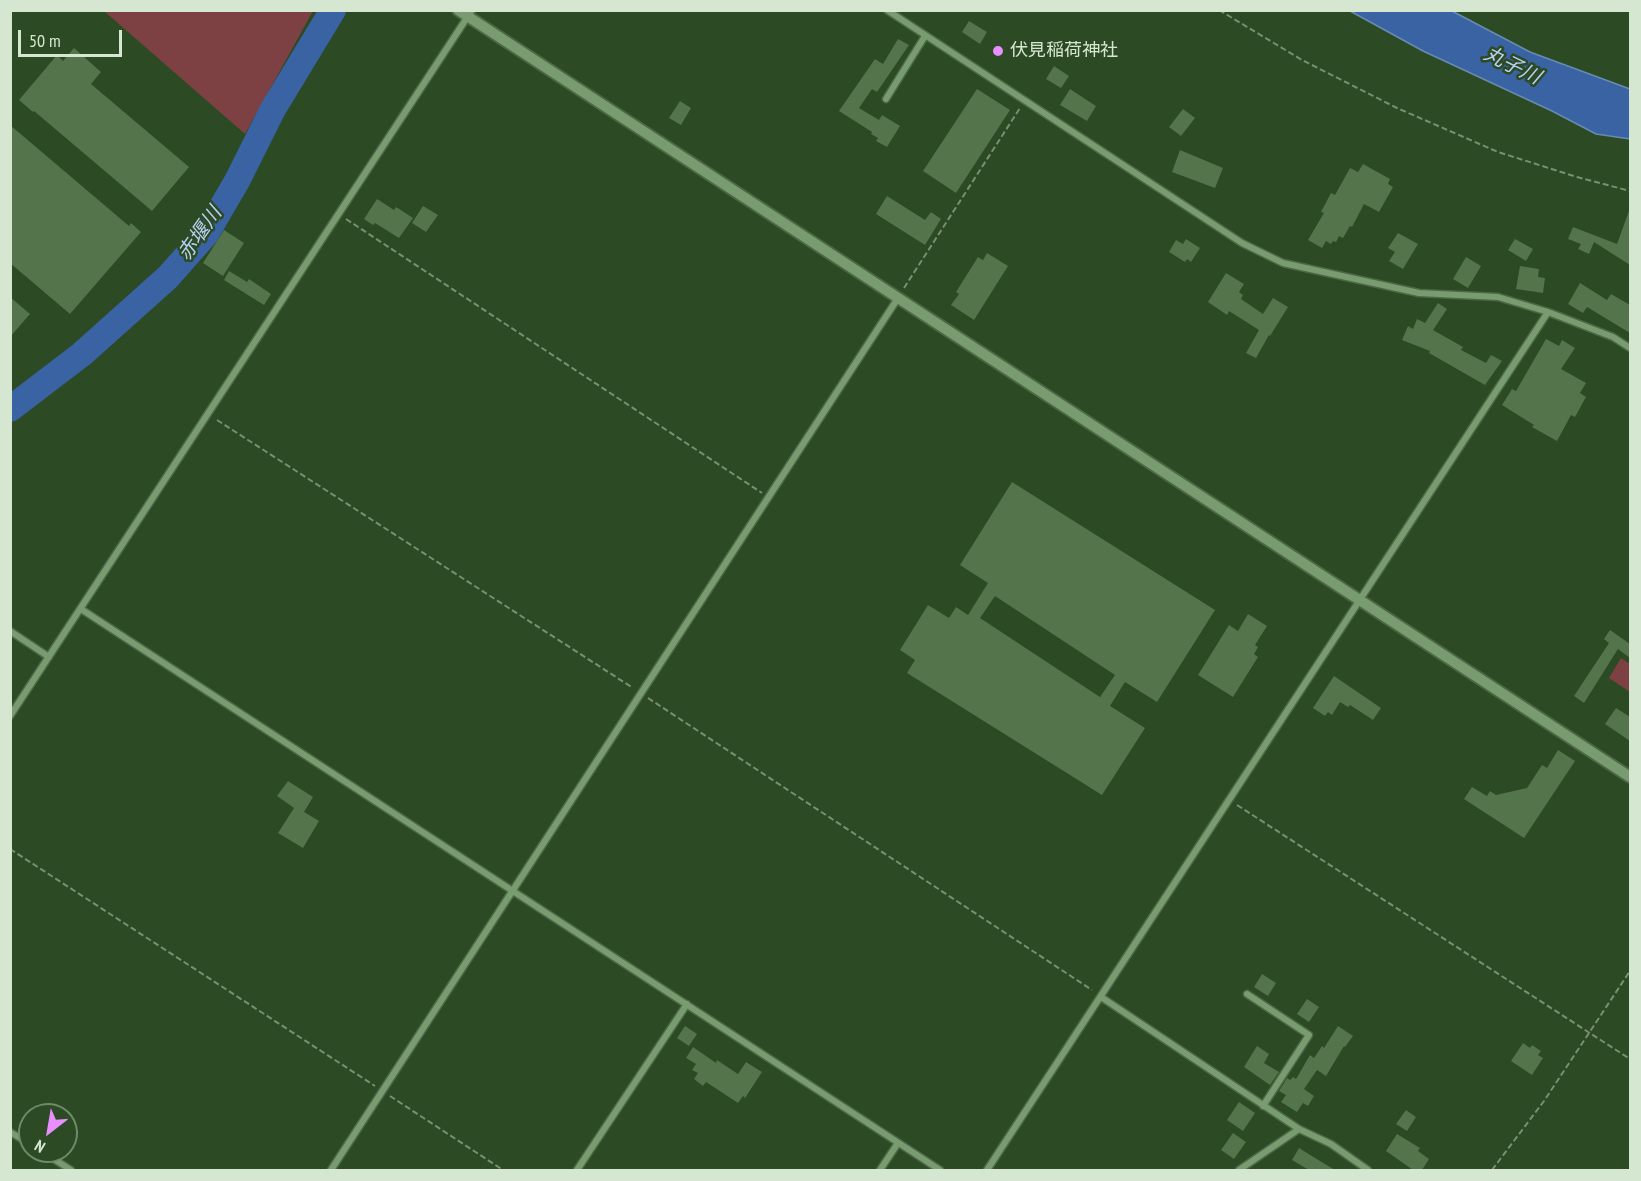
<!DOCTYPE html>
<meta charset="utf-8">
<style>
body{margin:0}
#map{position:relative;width:1641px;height:1181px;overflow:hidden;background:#2c4a24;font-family:"PT Sans Narrow",sans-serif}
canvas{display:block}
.frame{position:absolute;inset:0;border:12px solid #d5e7d1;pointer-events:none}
.north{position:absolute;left:18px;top:1103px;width:60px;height:60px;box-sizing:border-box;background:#2c4a24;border:2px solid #708969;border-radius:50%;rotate:211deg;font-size:16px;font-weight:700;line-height:24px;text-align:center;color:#d5e7d1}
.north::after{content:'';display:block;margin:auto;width:21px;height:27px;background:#e88eff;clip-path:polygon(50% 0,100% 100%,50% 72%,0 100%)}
.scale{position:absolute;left:18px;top:30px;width:104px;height:27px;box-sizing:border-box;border:3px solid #d5e7d1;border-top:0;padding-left:8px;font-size:18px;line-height:21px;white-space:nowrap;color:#d5e7d1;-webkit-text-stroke:4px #2c4a24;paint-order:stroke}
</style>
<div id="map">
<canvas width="1641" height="1181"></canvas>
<div class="frame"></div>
<div class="north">N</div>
<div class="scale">50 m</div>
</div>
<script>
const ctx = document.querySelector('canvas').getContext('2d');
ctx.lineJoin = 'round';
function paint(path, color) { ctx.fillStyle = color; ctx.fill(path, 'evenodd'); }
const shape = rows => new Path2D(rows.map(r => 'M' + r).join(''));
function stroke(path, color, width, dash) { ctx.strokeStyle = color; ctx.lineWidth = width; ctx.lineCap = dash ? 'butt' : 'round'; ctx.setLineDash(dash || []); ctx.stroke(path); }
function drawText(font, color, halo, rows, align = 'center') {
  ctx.font = font + ' "PT Sans Narrow","Noto Sans JP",sans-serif'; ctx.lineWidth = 5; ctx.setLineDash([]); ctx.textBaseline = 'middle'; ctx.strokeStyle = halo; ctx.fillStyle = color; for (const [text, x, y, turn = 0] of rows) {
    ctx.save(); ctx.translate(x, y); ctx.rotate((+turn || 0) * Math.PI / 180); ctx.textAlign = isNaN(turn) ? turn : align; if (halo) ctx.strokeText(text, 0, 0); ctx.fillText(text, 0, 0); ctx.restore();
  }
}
const green = shape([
 [104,11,313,11,245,134],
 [1621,658,1630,664,1630,692,1609,678]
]);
const water = shape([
 [1350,11,1452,11,1530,52,1630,89,1630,139,1596,134,1552,111,1423,51,1350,11]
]);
const river = shape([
 [10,409,82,354,168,277,206,234,237,181,273,109,333,10]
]);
const building = shape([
 [969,21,987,32,980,44,962,32],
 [898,39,909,45,877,92,872,89,859,108,879,120,882,115,900,126,887,147,876,141,878,138,871,134,872,132,839,111,875,59,883,64],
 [74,48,101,72,91,84,189,167,152,211,34,111,33,112,19,100,57,55,63,61],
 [1054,66,1069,76,1061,88,1046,79],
 [977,89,1010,110,956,193,923,171],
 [1070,89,1096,106,1087,121,1060,105],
 [680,101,691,108,681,125,669,118],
 [1183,109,1195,118,1181,136,1169,127],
 [10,125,129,226,131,223,141,232,70,314,10,263],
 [1180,150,1223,168,1215,188,1172,172],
 [1363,164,1390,179,1388,184,1393,187,1379,212,1364,204,1352,227,1350,226,1343,238,1339,236,1336,242,1333,241,1331,244,1326,241,1322,248,1308,240,1324,213,1321,212,1331,193,1335,195,1350,168,1358,172],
 [887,196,925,220,931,212,941,219,925,245,876,214],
 [377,199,394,210,396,207,413,218,399,238,375,223,373,225,364,219],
 [423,206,438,215,426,232,412,223],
 [1629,211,1630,265,1594,242,1589,254,1578,249,1581,244,1568,239,1573,227,1617,244],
 [224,230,244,243,223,276,203,263],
 [1398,233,1418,244,1403,269,1389,261,1395,252,1388,248],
 [1186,239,1200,248,1191,262,1187,259,1185,262,1169,252,1176,240,1183,244],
 [1515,239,1533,249,1526,261,1508,250],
 [987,253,1008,266,974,320,951,305,959,294,956,292,978,257,983,260],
 [1466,257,1481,266,1468,288,1453,279],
 [1520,266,1539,269,1538,277,1545,278,1543,293,1516,289],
 [229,271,247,282,249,279,271,294,264,305,224,280],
 [1226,273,1244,284,1239,292,1243,295,1241,299,1263,314,1273,298,1288,307,1270,336,1269,335,1256,358,1246,353,1259,330,1229,311,1227,315,1208,302],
 [1580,283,1607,300,1611,294,1630,305,1630,333,1587,307,1583,313,1568,304],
 [10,297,30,314,10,337],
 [1438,303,1447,309,1433,330,1463,347,1461,350,1486,363,1491,355,1502,361,1485,385,1429,353,1430,351,1402,340,1408,326,1413,329,1417,319,1425,323],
 [1546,339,1559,346,1562,340,1575,348,1561,369,1586,383,1580,393,1586,397,1575,417,1571,415,1557,441,1532,427,1534,425,1502,405,1512,389,1516,391],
 [1012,482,1215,610,1157,702,1125,682,1110,706,1145,728,1102,795,907,673,915,660,900,650,928,605,949,618,956,607,968,615,988,583,960,565],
 [995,596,1115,675,1100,697,980,618],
 [1248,614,1267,626,1255,645,1258,647,1254,654,1258,657,1233,697,1198,675,1229,625,1238,631],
 [1610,630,1630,644,1630,658,1618,649,1584,703,1574,696,1609,643,1604,639],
 [1334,676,1381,708,1373,720,1350,705,1348,707,1340,702,1332,715,1328,712,1325,716,1313,708],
 [1616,708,1630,717,1630,741,1605,724],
 [1558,750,1575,761,1524,838,1464,799,1472,787,1487,796,1490,791,1496,795,1527,788,1542,765,1547,768],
 [288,781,313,797,304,812,319,821,303,848,278,833,294,808,277,796],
 [1262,974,1276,983,1268,996,1254,987],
 [1307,999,1319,1007,1309,1022,1297,1014],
 [685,1026,697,1034,689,1046,677,1038],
 [1338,1026,1353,1036,1345,1047,1344,1046,1326,1076,1317,1070,1304,1089,1314,1096,1308,1106,1303,1103,1297,1112,1281,1102,1286,1095,1279,1091,1287,1078,1290,1080,1293,1077,1296,1079,1310,1055,1314,1058,1322,1046,1324,1048],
 [1523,1043,1530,1048,1532,1045,1541,1051,1538,1055,1543,1058,1532,1075,1511,1061],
 [1257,1046,1269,1054,1264,1063,1279,1072,1270,1085,1244,1067],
 [693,1047,716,1063,717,1060,738,1074,746,1062,762,1072,745,1098,743,1096,738,1103,706,1082,703,1086,694,1079,698,1073,692,1070,696,1064,686,1058],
 [1239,1102,1255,1113,1243,1131,1227,1120],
 [1406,1110,1416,1117,1407,1131,1396,1124],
 [1233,1133,1246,1142,1234,1159,1221,1150],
 [1397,1134,1420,1148,1418,1151,1429,1159,1422,1170,1413,1170,1386,1151],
 [1299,1148,1320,1161,1335,1170,1309,1170,1292,1160]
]);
const path = shape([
 [1219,10,1302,60,1397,108,1498,152,1577,177,1630,191],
 [346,219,762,493],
 [904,288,1020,108],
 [217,420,633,688],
 [648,698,1092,990],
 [1237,805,1630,1059],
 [10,849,375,1086],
 [390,1096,503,1170],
 [1492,1170,1544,1101,1630,971]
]);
const minor = shape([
 [887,10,1242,243,1283,263,1419,293,1498,297,1548,312,1613,337,1630,348],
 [886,99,925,36],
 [81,609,940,1170],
 [10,631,49,657],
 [10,716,472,10],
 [1247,994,1309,1035,1263,1106],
 [1101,997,1299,1129,1331,1144,1368,1170],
 [10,1132,30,1144],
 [41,1151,71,1170],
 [331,1170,898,298],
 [577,1170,687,1004],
 [880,1170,898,1143],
 [987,1170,1548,312],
 [1239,1170,1299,1129]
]);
const tertiary = shape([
 [458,10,1630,777]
]);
const markers = [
 [998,51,6,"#e88eff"]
];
const poiNames = [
 ["伏見稲荷神社",1010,51]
];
const waterNames = [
 ["丸子川",1512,66,26],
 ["赤堰川",200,234,-55]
];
paint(green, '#7e4143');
paint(water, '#3a63a4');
stroke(water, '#688bb2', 1.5);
stroke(river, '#3a63a4', 26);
paint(building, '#54744b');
stroke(minor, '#4c6745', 9);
stroke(tertiary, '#4c6745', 14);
stroke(path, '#789071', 2, [6, 3]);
stroke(minor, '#799b70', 6);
stroke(tertiary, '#799b70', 10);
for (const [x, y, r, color] of markers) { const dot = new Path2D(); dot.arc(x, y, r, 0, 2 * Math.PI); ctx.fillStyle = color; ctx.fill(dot); stroke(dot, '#2c4a24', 2); }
drawText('18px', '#d5e7d1', '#2c4a24', poiNames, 'left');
drawText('italic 20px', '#bad1f6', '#2c4a24', waterNames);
</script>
